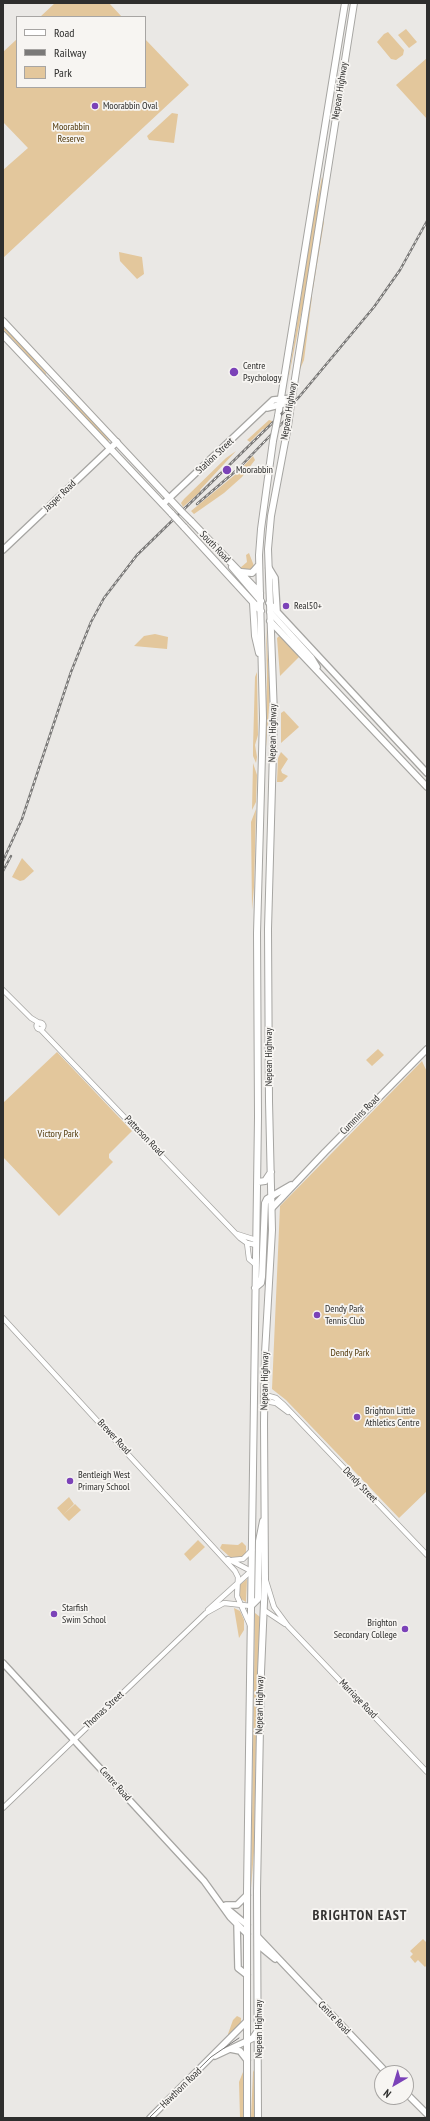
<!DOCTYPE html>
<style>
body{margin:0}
#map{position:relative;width:430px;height:2121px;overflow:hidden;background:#eae8e5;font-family:"PT Sans Narrow",sans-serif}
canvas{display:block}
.frame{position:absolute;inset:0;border:4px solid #2e2e2d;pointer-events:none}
.legend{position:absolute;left:16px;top:16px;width:130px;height:72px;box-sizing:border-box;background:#f7f5f2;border:1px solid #a7a5a3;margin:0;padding:5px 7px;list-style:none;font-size:12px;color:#2e2e2d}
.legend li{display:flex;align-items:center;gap:8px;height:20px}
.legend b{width:20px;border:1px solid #a7a5a3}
.north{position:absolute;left:374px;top:2065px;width:40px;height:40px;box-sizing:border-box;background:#f7f5f2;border:1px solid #a7a5a3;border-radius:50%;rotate:218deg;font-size:11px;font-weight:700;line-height:16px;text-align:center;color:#2e2e2d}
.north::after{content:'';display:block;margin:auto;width:14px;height:18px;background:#7b42b8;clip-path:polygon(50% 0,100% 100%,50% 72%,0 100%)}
</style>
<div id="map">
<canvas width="430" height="2121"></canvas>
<div class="frame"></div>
<ul class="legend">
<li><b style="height:5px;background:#fff"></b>Road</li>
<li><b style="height:5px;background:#7a7978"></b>Railway</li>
<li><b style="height:11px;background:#e3c79c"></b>Park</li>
</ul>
<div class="north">N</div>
</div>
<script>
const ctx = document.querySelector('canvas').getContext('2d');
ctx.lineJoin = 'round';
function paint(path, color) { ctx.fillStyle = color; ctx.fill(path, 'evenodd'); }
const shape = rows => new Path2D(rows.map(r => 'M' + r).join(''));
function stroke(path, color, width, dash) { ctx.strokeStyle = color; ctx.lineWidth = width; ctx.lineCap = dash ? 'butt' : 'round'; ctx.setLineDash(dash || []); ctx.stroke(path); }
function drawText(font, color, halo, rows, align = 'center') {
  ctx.font = font + ' "PT Sans Narrow",sans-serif'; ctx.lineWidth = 3.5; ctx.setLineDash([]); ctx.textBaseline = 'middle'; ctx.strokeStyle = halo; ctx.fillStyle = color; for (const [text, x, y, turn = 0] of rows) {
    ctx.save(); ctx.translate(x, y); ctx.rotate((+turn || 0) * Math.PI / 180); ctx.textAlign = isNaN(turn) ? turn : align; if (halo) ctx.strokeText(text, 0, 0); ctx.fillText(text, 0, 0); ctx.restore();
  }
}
const green = shape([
 [55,3,109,3,122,17,40,17],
 [406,29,417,42,409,48,398,35],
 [388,32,404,50,403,55,396,60,391,59,377,42,384,34],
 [17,39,17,87,145,87,145,39,189,85,3,258,3,170,28,148,3,122,3,52],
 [427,58,427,119,396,85],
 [172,113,178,114,174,143,149,140,147,136],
 [322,177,323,180,305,295,288,381,313,220],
 [323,219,324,222,313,289,312,285],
 [119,252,142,257,144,274,137,279,120,261],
 [311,294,312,297,304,360,298,374],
 [3,324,46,373,46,375,3,329],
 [57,384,72,397,109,440,108,441,89,423],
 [269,420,272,421,272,425,265,430,263,429,250,442,247,440],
 [236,451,200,490,201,491,183,507,181,503,184,499,226,458],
 [253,456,255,460,242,477,224,493,194,514,191,511,236,474],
 [249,553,254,566,252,570,243,570,240,568,247,562,246,555],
 [266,627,270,694,265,761,267,676],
 [155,634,168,637,167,649,134,646,144,636],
 [280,635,300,656,280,676,277,638],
 [257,672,258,735,255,745,257,757,256,763,253,756,253,747,255,677],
 [284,711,299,727,281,743,281,713],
 [281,752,288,759,281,770,282,773,288,776,282,782,277,782,278,758],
 [253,763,257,775,256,802,252,810],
 [256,809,254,887,252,910,251,822],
 [22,858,34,871,24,880,20,881,12,877],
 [378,1049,384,1055,372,1066,366,1060],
 [57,1052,132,1131,109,1154,109,1158,113,1162,59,1216,3,1157,3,1103],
 [422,1061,427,1072,427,1491,399,1518,286,1400,272,1389,280,1206],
 [69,1497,74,1504,63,1515,57,1508],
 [75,1504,81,1510,69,1521,63,1515],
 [198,1540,205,1547,190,1561,184,1554],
 [242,1542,246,1546,246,1553,242,1557,230,1557,220,1548,222,1544,238,1545],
 [247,1579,246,1601,246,1602,241,1599,238,1591,240,1585],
 [234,1608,240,1611,244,1620,244,1630,239,1638],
 [255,1613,260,1617,257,1679,254,1852,251,1888],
 [423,1939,427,1943,427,1965,425,1967,418,1960,415,1963,410,1957,413,1954,410,1951],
 [237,2016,241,2018,241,2023,229,2035,228,2034,233,2020],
 [255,2068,255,2118,251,2118,253,2072],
 [243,2072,243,2118,240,2118,239,2082]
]);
const minor = shape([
 [3,990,31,1018,41,1024],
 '36.5 1026a3.5 3.5 0 1 1 7 0a3.5 3.5 0 1 1-7 0Z',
 [40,1029,240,1238,247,1243,256,1245],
 [237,1234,256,1240],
 [247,1243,249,1259,256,1265],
 [3,1318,235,1571,238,1577,237,1596,250,1625],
 [265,1395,276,1398,284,1405,427,1555],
 [265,1401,276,1403,288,1412],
 [228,1559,251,1571],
 [232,1560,243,1559,252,1550],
 [266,1581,274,1607,288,1626,427,1772],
 [208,1610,251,1571],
 [264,1610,285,1624],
 [3,1808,206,1613,224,1603,251,1606]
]);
const major = shape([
 [267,408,291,402],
 [163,504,273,400,292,398],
 [3,550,117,442],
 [269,568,275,578,277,611],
 [269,603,427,773],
 [270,612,311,657,317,667],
 [270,621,427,787],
 [272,1196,291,1185],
 [272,1208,325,1152,427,1049],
 [3,1663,204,1881,230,1917,247,1934],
 [226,1905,237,1905,247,1895],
 [224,1906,247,1925],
 [237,1924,238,1968,247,1975],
 [258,1937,387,2073],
 [258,1945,275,1959],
 [230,2049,240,2051,247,2060],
 [215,2056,247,2041],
 [406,2093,427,2114],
 [150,2118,247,2021]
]);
const highway = shape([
 [3,321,181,511],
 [3,335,172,514],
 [291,404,354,3],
 [278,416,345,3],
 [191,521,260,593],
 [184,527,261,611],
 [232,567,261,601],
 [241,572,252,573,259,565],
 [253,603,255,636,259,653],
 [258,1182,265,1181,271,1172],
 [255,1288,261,1283,262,1277,265,1203,267,1199,272,1196],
 [251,1606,258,1599,259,1541,263,1521],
 [247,2041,253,2038,259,2029],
 [247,2118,247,1891,258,1117,257,933,263,718,259,555,261,529,273,441],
 [258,2118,257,1891,261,1672,265,1579,264,1423,265,1353,272,1230,269,1101,268,929,274,715,268,549,271,516,288,426]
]);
const tram = shape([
 [149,2118,211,2057,239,2038]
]);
const rail = shape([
 [197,504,238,469,291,414],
 [3,861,22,819,71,672,91,622,104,598,137,555,299,397,374,307,400,270,427,221],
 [3,871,11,856]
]);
const highwayBridge = shape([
 [288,426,291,404],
 [273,441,278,416],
 [181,511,191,521],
 [172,514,184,527]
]);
const markers = [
 [95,106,4,"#7b42b8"],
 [234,372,5,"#7b42b8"],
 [227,470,5,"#7b42b8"],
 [286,606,4,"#7b42b8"],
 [317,1315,4,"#7b42b8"],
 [357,1417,4,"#7b42b8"],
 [70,1481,4,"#7b42b8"],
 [54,1614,4,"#7b42b8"],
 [405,1629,4,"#7b42b8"]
];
const streetNames = [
 ["Nepean Highway",340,91,-81],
 ["Nepean Highway",289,411,-81],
 ["Station Street",215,456,-43],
 ["Jasper Road",60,496,-44],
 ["South Road",215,547,46],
 ["Nepean Highway",273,733,-89],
 ["Nepean Highway",269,1057,-90],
 ["Cummins Road",360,1115,-45],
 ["Patterson Road",144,1136,46],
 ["Nepean Highway",265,1381,-89],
 ["Brewer Road",114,1437,47],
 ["Dendy Street",360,1485,46],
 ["Marriage Road",358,1699,46],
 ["Nepean Highway",260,1705,-89],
 ["Thomas Street",104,1710,-43],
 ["Centre Road",115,1784,48],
 ["Centre Road",334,2018,46],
 ["Nepean Highway",259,2029,-90],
 ["Hawthorn Road",181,2088,-44]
];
const poiNames = [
 ["Moorabbin Oval",103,106],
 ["Centre",243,366],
 ["Psychology",243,378],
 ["Moorabbin",236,470],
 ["Real50+",294,606],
 ["Dendy Park",325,1309],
 ["Tennis Club",325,1321],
 ["Brighton Little",365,1411],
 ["Athletics Centre",365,1423],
 ["Bentleigh West",78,1475],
 ["Primary School",78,1487],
 ["Starfish",62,1608],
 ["Swim School",62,1620],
 ["Brighton",397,1623,"right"],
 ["Secondary College",397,1635,"right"]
];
const parkNames = [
 ["Moorabbin",71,127],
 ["Reserve",71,139],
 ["Victory Park",58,1134],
 ["Dendy Park",350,1353]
];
const districtNames = [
 ["BRIGHTON EAST",360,1916]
];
paint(green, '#e3c79c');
stroke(minor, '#a6a5a2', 6);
stroke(major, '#a6a5a2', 8);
stroke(highway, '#a6a5a2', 8);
stroke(minor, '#fff', 4.5);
stroke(major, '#fff', 5.5);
stroke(highway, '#fff', 6);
stroke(tram, '#7a7978', 1);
stroke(rail, '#7a7978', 2.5);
stroke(rail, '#f7f5f2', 1, [3]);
stroke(highwayBridge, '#a6a5a2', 8, []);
stroke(highwayBridge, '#fff', 6);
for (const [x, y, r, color] of markers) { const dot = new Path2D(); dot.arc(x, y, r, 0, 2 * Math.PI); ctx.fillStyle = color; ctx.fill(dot); stroke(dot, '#f7f5f2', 1.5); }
drawText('10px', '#2e2e2d', '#f7f5f2', streetNames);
drawText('10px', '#2e2e2d', '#f7f5f2', poiNames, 'left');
drawText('10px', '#52390a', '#f7f5f2', parkNames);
ctx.letterSpacing = '1px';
drawText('bold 14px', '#353331', '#f7f5f2', districtNames);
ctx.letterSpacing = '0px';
</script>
